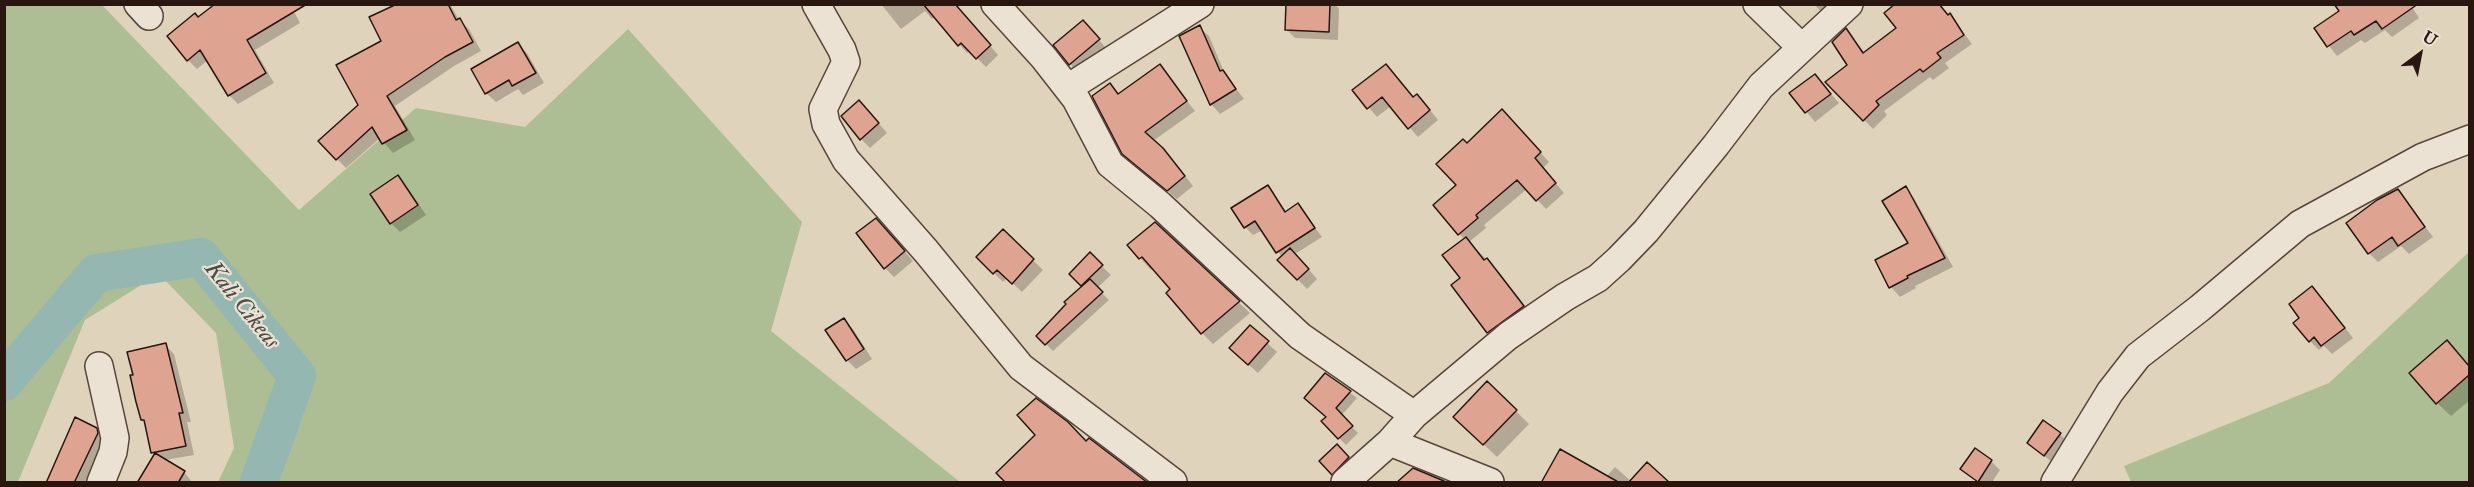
<!DOCTYPE html>
<style>
body{margin:0}
#map{position:relative;width:2474px;height:487px;overflow:hidden;background:#e0d3bb;font-family:"IM FELL Double Pica",serif}
canvas{display:block}
.frame{position:absolute;inset:0;border:6px solid #29160f;pointer-events:none}
.north{position:absolute;left:2390px;top:24px;width:60px;height:60px;-webkit-text-stroke:4px #ebe2d3;paint-order:stroke;rotate:32deg;font-size:16px;font-weight:700;line-height:24px;text-align:center;color:#29160f}
.north::after{content:'';display:block;margin:auto;width:21px;height:27px;background:#29160f;clip-path:polygon(50% 0,100% 100%,50% 72%,0 100%)}
</style>
<div id="map">
<canvas width="2474" height="487"></canvas>
<div class="frame"></div>
<div class="north">U</div>
</div>
<script>
const ctx = document.querySelector('canvas').getContext('2d');
ctx.lineJoin = 'round';
function paint(path, color) { ctx.fillStyle = color; ctx.fill(path, 'evenodd'); }
const shape = rows => new Path2D(rows.map(r => 'M' + r).join(''));
function stroke(path, color, width, dash) { ctx.strokeStyle = color; ctx.lineWidth = width; ctx.lineCap = dash ? 'butt' : 'round'; ctx.setLineDash(dash || []); ctx.stroke(path); }
function drawText(font, color, halo, rows, align = 'center') {
  ctx.font = font + ' "IM FELL Double Pica",serif'; ctx.lineWidth = 4.5; ctx.setLineDash([]); ctx.textBaseline = 'middle'; ctx.strokeStyle = halo; ctx.fillStyle = color; for (const [text, x, y, turn = 0] of rows) {
    ctx.save(); ctx.translate(x, y); ctx.rotate((+turn || 0) * Math.PI / 180); ctx.textAlign = isNaN(turn) ? turn : align; if (halo) ctx.strokeText(text, 0, 0); ctx.fillText(text, 0, 0); ctx.restore();
  }
}
const green = shape([
 [4,5,102,5,299,210,416,108,525,127,628,29,802,222,771,331,960,482,218,482,234,448,216,333,159,274,85,320,18,482,5,482],
 [2469,252,2469,482,2131,482,2124,466,2329,383]
]);
const shadow = shape([
 [290,4,300,23,255,50,274,83,238,104,229,95,208,60,197,69,188,60,198,18],
 [401,4,450,4,459,20,469,29,481,51,454,66,395,106,415,140,393,153,380,138,346,168,337,159,360,106,382,42],
 [881,4,955,4,998,55,986,67,970,51,967,53,935,17,932,19,925,11,901,29],
 [1287,4,1335,4,1339,9,1338,40,1295,38,1286,29],
 [1814,4,1840,4,1824,15],
 [2410,4,2419,18,2392,37,2385,30,2365,43,2361,40,2337,56,2316,29],
 [1950,15,1972,44,1945,63,1949,68,1933,80,1930,77,1884,111,1887,115,1873,129,1827,82,1849,65,1846,30,1865,53],
 [1199,27,1209,36,1225,74,1244,99,1220,114,1211,104,1181,37],
 [1090,29,1105,47,1077,71,1070,64],
 [518,44,527,53,544,83,523,95,518,89,496,102,486,93,473,70],
 [1159,66,1195,111,1153,141,1172,159,1193,186,1177,199,1134,163,1110,85,1120,95],
 [1815,76,1839,103,1815,122,1791,93],
 [1354,90,1414,99,1426,105,1438,120,1418,137,1391,106,1377,117],
 [868,111,887,133,870,148,861,139],
 [1511,120,1549,162,1543,168,1564,193,1546,209,1527,189,1484,225,1486,228,1469,242,1499,272,1535,319,1501,344,1489,332,1462,278,1465,239,1459,234,1458,185,1467,145],
 [398,177,407,187,426,215,400,232,391,223],
 [1268,187,1287,213,1298,205,1322,237,1295,254,1317,279,1307,289,1279,260,1282,257,1263,230,1253,235,1245,227],
 [1905,188,1914,198,1953,267,1915,286,1916,288,1900,297,1891,287,1877,260,1910,244],
 [2398,191,2433,237,2409,254,2401,246,2378,262,2369,253],
 [1155,224,1250,313,1213,344,1202,333,1172,289,1153,268,1151,270,1140,258],
 [885,229,913,261,894,277,885,268],
 [1003,231,1043,270,1022,292,1007,278,1003,282,978,257],
 [1090,255,1111,275,1097,288,1109,300,1053,351,1038,336,1084,286,1071,274],
 [2321,297,2353,338,2332,354,2324,346,2319,350,2310,341],
 [844,320,853,329,872,359,856,369,847,360],
 [1250,327,1277,352,1258,373,1240,357],
 [2447,342,2470,366,2470,400,2451,416,2437,403],
 [165,345,174,354,191,422,187,422,194,455,165,460,184,472,192,482,140,482,156,455,153,452,147,424,142,420],
 [1326,375,1357,398,1341,416,1358,433,1346,445,1323,421,1328,417],
 [1487,383,1529,424,1497,457,1455,417],
 [76,419,96,429,105,439,88,482,47,482],
 [2060,434,2069,443,2054,464,2029,443],
 [1337,446,1357,467,1342,482,1321,461],
 [1991,461,2000,470,1992,482,1977,482,1962,469],
 [1615,467,1631,481,1667,482,1547,482,1606,477]
]);
const river = shape([
 [4,382,96,273,201,257,297,376,259,482]
]);
const building = shape([
 [215,4,307,4,247,40,266,73,228,96,200,50,187,61,167,36,195,13,198,17,215,4],
 [397,4,448,4,456,20,460,18,473,42,445,57,387,96,407,130,382,144,372,127,336,160,318,141,358,105,336,65,381,41,369,17,397,4],
 [923,4,955,4,991,45,976,59,961,43,958,46,923,4],
 [1286,4,1330,4,1329,32,1285,30,1286,4],
 [1895,4,1939,4,1948,15,1950,13,1964,35,1937,53,1941,58,1923,72,1920,69,1876,101,1879,105,1863,121,1825,82,1847,65,1832,42,1846,28,1863,53,1896,28,1884,13,1895,4],
 [2334,4,2418,4,2382,29,2376,21,2354,35,2351,31,2327,47,2314,28,2339,11,2334,4],
 [1083,20,1100,39,1069,65,1053,45,1083,20],
 [1200,25,1220,71,1223,70,1236,89,1210,105,1179,36,1200,25],
 [518,42,536,73,512,86,509,80,485,94,471,69,518,42],
 [1160,64,1187,101,1145,132,1163,148,1185,176,1167,191,1122,154,1092,96,1110,83,1118,94,1160,64],
 [1386,64,1413,97,1417,94,1430,110,1408,129,1382,97,1367,109,1352,90,1386,64],
 [1815,74,1831,94,1805,113,1789,93,1815,74],
 [859,100,879,123,860,140,841,116,859,100],
 [1502,109,1541,152,1535,158,1556,183,1536,201,1517,180,1476,215,1478,218,1458,235,1433,205,1456,185,1436,164,1463,139,1467,143,1502,109],
 [398,175,418,205,390,224,370,194,398,175],
 [1268,185,1285,212,1298,203,1315,228,1276,253,1255,221,1244,228,1231,208,1268,185],
 [1906,186,1945,258,1907,276,1908,278,1889,288,1875,260,1908,243,1882,201,1906,186],
 [2398,189,2425,227,2398,246,2392,237,2368,254,2346,223,2377,200,2398,189],
 [876,218,905,251,884,269,856,233,876,218],
 [1155,222,1240,301,1201,334,1166,293,1170,289,1142,257,1139,259,1127,245,1155,222],
 [1003,229,1034,259,1012,284,997,270,993,274,976,257,1003,229],
 [1466,237,1484,260,1487,258,1524,306,1487,333,1451,285,1460,278,1442,255,1466,237],
 [1290,248,1309,269,1297,280,1277,260,1290,248],
 [1090,252,1103,265,1081,286,1069,274,1090,252],
 [1090,279,1103,292,1045,345,1036,336,1066,304,1064,302,1090,279],
 [2312,286,2345,328,2321,346,2314,337,2309,342,2293,323,2299,318,2289,304,2312,286],
 [844,318,864,349,846,361,825,330,844,318],
 [1250,325,1269,341,1248,365,1229,348,1250,325],
 [2447,340,2469,366,2469,375,2436,404,2409,373,2447,340],
 [166,343,183,413,179,413,186,446,151,453,144,420,141,420,136,402,130,375,133,375,127,352,166,343],
 [1325,373,1351,391,1336,408,1353,426,1338,439,1321,421,1326,417,1304,398,1325,373],
 [1487,381,1517,410,1483,445,1453,417,1487,381],
 [1036,398,1068,422,1086,441,1089,438,1148,483,1006,483,996,473,1035,435,1017,415,1036,398],
 [75,417,97,428,98,433,74,483,46,483,75,417],
 [2043,420,2061,433,2044,456,2027,443,2043,420],
 [1337,444,1349,457,1332,475,1319,461,1337,444],
 [1975,448,1992,460,1978,482,1960,469,1975,448],
 [1560,449,1620,483,1541,483,1560,449],
 [155,453,185,471,178,483,137,483,155,453],
 [1647,462,1670,483,1628,483,1647,462],
 [1413,468,1444,481,1446,483,1396,483,1413,468]
]);
const minor = shape([
 [138,4,149,16],
 [816,4,842,50,846,62,823,109,826,124,846,160,926,251,1021,367,1173,482],
 [995,4,1044,58,1076,99,1110,164,1160,205,1300,336,1414,415],
 [1757,4,1801,47],
 [1068,88,1200,4],
 [99,366,115,438,113,452,101,482],
 [1390,442,1490,482],
 [1345,482,1390,442,1414,415,1508,336,1565,297,1598,278,1619,259,1646,231,1716,145,1761,86,1849,4],
 [2055,482,2110,392,2138,356,2200,308,2300,224,2423,157,2470,139]
]);
const waterNames = [
 ["Kali Cikeas",241,306,51]
];
paint(green, '#adbe94');
paint(shadow, '#0003');
stroke(river, '#94b7b1', 38);
paint(building, '#dea491');
stroke(building, '#29160f', 1.5);
stroke(minor, '#57453a', 30);
stroke(minor, '#ebe2d3', 27);
drawText('italic 24px', '#4e4e48', '#ebe2d3', waterNames);
</script>
